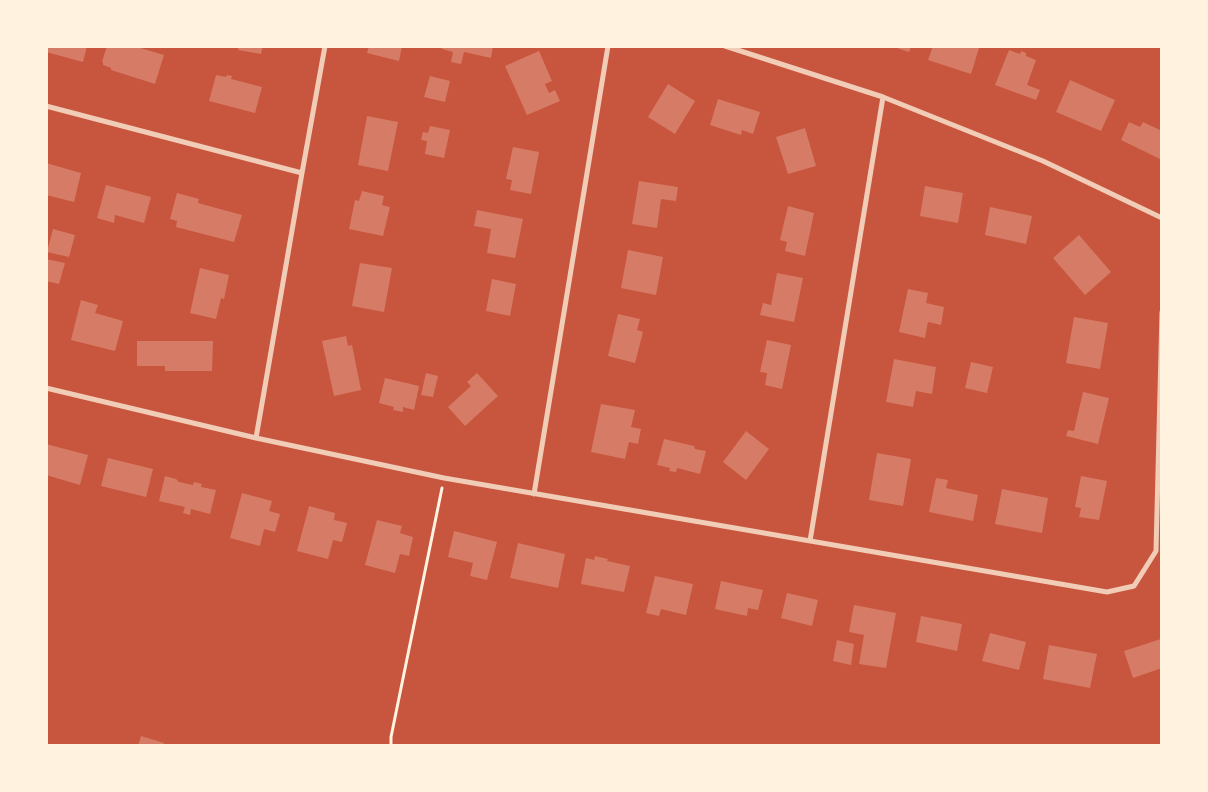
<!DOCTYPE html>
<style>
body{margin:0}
#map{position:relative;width:1208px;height:792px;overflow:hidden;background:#c8553d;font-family:"Varela Round",sans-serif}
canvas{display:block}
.frame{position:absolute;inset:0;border:48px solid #fff3e0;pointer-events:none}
</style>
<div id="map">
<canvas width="1208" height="792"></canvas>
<div class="frame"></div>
</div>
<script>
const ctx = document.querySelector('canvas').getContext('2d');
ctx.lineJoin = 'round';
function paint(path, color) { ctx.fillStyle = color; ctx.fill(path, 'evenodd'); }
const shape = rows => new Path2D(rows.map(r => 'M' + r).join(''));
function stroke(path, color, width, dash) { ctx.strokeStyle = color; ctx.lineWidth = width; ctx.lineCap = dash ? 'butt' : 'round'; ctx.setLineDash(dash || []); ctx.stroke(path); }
const building = shape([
 [46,46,87,46,83,62,46,52],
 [107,46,134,46,164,55,155,84,111,70,111,68,103,65,103,62,102,62],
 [239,46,263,46,261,54,238,50],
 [369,46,402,46,399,61,367,53],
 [443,46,493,46,491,58,464,52,461,64,451,62,453,52,442,49],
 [891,46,911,46,909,52],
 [933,46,972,46,979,48,971,74,928,60],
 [1009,50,1020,54,1021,51,1026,53,1026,56,1036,60,1027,85,1040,90,1036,100,995,85],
 [539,51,552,81,545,84,549,93,555,90,560,101,527,115,505,66],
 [216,75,226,77,227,75,232,76,231,79,262,87,255,113,209,101],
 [430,76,450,81,445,102,424,97],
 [1070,80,1115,100,1101,131,1056,112],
 [668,84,695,101,675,134,648,117],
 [718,99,760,112,753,134,742,130,741,135,710,125],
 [367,116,398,122,388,171,358,165],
 [1129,122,1140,127,1143,122,1162,131,1162,156,1160,159,1121,140],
 [430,126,450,130,444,158,425,154,427,141,421,140,423,132,428,133],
 [805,128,816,166,788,174,776,137],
 [513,147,539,152,531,194,510,190,512,180,506,179],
 [46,163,81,173,74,202,46,195],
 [639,181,678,187,676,201,661,199,657,228,632,224],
 [106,185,151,197,144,223,115,215,114,223,97,218],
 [925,186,963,193,958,223,920,216],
 [362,191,384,196,382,205,390,207,383,236,349,229,355,200,359,201],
 [177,193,199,199,198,203,242,215,234,242,176,227,177,221,170,219],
 [788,206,814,213,805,256,785,251,787,242,780,240],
 [990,207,1032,216,1026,244,985,235],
 [477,210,523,219,515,258,487,253,491,229,474,226],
 [53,229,75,235,69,257,47,252],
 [1079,235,1111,272,1085,295,1053,258],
 [628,250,663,257,656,295,621,288],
 [46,259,65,263,59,284,46,281],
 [360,263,392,268,384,312,352,306],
 [200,268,229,275,224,299,221,298,216,319,190,313],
 [777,273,803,278,794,322,760,315,763,303,771,305],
 [492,279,516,284,510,316,486,311],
 [908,289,928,293,926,303,944,307,941,325,928,322,925,338,899,332],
 [81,300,98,305,95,313,123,321,115,351,71,340],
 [618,314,640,319,637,330,643,332,635,363,608,356],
 [1074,317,1108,323,1100,369,1066,363],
 [346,336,348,346,352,345,361,390,334,396,322,341],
 [767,340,791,345,782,389,765,385,767,373,760,372],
 [137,341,213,341,212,371,165,371,165,366,137,366],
 [894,359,936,367,932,394,916,391,913,407,886,402],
 [971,362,993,367,987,393,965,388],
 [426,373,438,376,433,397,421,395],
 [477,373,498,396,465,426,448,407,471,386,467,382],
 [385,378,419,386,414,410,403,407,403,412,393,410,394,407,379,403],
 [1083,392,1109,398,1098,444,1066,436,1068,430,1074,431],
 [601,404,635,410,631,427,641,429,638,444,629,442,625,459,591,452],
 [746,431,769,449,746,480,723,462],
 [664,439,694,446,695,449,706,451,700,474,677,468,676,472,669,471,670,468,657,465],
 [46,444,88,455,80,485,46,475],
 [877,453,911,459,903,506,869,500],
 [108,458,153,469,146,497,101,486],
 [165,476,176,479,179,482,193,485,194,482,202,484,201,487,216,490,210,514,191,509,190,515,183,513,185,507,159,501],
 [1081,476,1107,481,1099,520,1079,517,1081,508,1075,507],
 [936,478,948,480,946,488,978,495,973,521,929,512],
 [1002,489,1048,498,1042,533,995,524],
 [242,493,272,501,269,511,280,514,275,532,264,529,260,546,230,538],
 [309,506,335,513,334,520,347,523,342,542,333,540,328,559,297,551],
 [377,520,402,526,400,533,413,537,409,556,400,554,395,573,365,565],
 [454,531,497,542,487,580,470,576,473,563,448,557],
 [518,543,565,554,558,588,510,578],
 [595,556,608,559,607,561,630,566,624,592,581,584,586,558,594,560],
 [655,576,693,584,686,615,661,609,659,616,646,613],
 [721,581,763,590,758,610,748,608,747,616,715,609],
 [787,593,818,600,812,626,781,618],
 [854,605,896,613,886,668,859,664,864,635,849,632],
 [921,616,962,624,957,651,916,642],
 [990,633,1026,642,1019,670,982,661],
 [1161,639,1162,668,1133,678,1124,651],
 [837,640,854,644,851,665,833,661],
 [1049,645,1097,654,1090,688,1043,679],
 [141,736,164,743,163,746,138,746]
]);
const path = shape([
 [391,746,391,737,442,488]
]);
const minor = shape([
 [725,46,883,97,1043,161,1162,218],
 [46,106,302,173],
 [46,388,256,438,444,478,1107,592,1134,586,1156,551,1162,312],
 [256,438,302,173,325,46],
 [534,494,608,46],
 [810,541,883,97]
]);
paint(building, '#d67c66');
stroke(path, '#fff3e0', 3);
stroke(minor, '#f1ccb7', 5);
</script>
